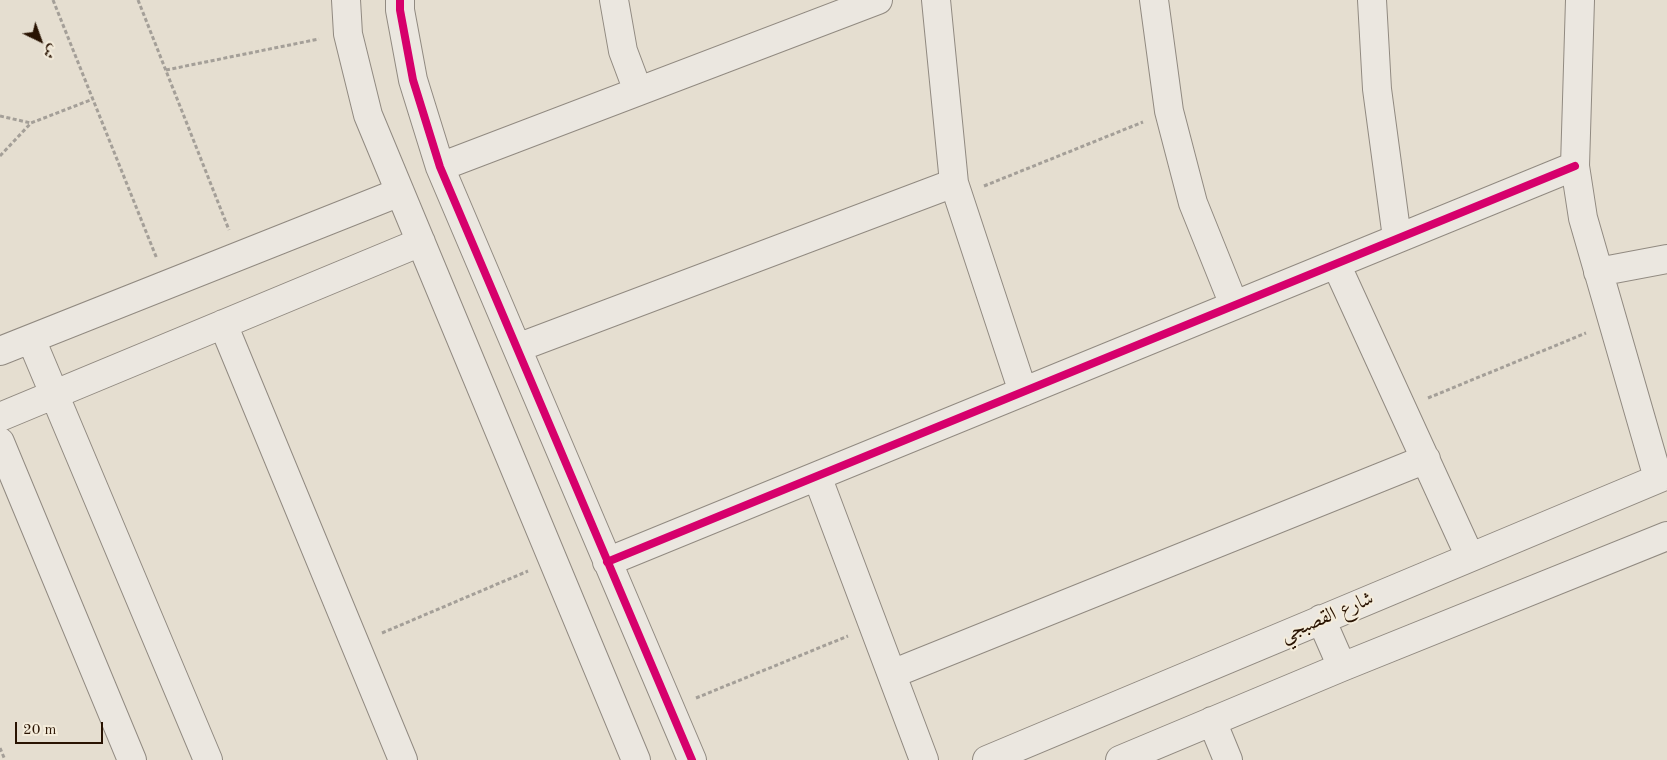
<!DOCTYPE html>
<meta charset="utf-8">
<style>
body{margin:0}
#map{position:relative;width:1667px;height:760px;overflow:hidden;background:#e5ded0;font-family:"Old Standard TT",Amiri,serif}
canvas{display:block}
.north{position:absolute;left:15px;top:15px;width:50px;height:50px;-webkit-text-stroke:4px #f4ecdb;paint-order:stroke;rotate:138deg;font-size:14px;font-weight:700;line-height:20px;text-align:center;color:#291302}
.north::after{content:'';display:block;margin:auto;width:18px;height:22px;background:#291302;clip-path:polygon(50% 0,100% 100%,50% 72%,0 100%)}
.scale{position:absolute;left:15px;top:722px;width:88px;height:22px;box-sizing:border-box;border:2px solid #291302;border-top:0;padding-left:6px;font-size:15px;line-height:18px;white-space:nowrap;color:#291302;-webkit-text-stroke:4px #f4ecdb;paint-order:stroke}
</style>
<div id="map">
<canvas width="1667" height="760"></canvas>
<div class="north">ش</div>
<div class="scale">20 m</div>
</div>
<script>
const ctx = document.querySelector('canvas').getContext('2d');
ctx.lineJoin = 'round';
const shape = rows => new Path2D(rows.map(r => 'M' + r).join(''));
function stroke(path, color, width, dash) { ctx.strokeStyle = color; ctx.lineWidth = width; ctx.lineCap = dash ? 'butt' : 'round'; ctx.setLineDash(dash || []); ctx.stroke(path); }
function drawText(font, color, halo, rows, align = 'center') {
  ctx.font = font + ' "Old Standard TT",Amiri,serif'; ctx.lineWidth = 4; ctx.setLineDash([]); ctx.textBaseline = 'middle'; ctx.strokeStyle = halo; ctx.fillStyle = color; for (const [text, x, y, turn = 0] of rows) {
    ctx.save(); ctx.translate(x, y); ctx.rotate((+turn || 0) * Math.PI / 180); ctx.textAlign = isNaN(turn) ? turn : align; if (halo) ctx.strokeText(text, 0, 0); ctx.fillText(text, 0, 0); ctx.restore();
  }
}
const path = shape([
 [53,0,157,259],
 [138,0,229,230],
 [166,70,319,39],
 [0,116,31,123],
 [0,156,31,123,93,99],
 [984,186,1143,122],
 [1428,398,1586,333],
 [382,633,528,571],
 [696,698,848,636],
 [0,748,5,760]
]);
const minor = shape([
 [346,0,348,34,368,115,636,760],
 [400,0,400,10,413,80,440,167,692,760],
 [614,0,623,51,638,91],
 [936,0,954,183,1023,392],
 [1154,0,1169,111,1193,203,1234,305],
 [1372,0,1377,89,1397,238],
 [1580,0,1575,166,1583,218,1658,478],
 [440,167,878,0],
 [1336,264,1470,557],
 [1598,272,1667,259],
 [223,324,403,760],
 [31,339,208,760],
 [517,348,954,183],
 [0,351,400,192],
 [0,417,421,242],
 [0,442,132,760],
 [817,476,924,760],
 [607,562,1575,166],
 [1321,619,1342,667],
 [892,674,1426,459],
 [1212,721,1228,760],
 [987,760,1667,475],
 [1120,760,1342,667,1667,536]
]);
const cycleway = shape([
 [400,0,400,10,413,80,440,167,692,760],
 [607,562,1575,166]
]);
const streetNames = [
 ["شارع القصبجي",1327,617,-23]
];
stroke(minor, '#918a81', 30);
stroke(path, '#a49f98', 3, [4, 2.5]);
stroke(minor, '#ebe7e0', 28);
stroke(cycleway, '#d6006c', 8);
drawText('20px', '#291302', '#f4ecdb', streetNames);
</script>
